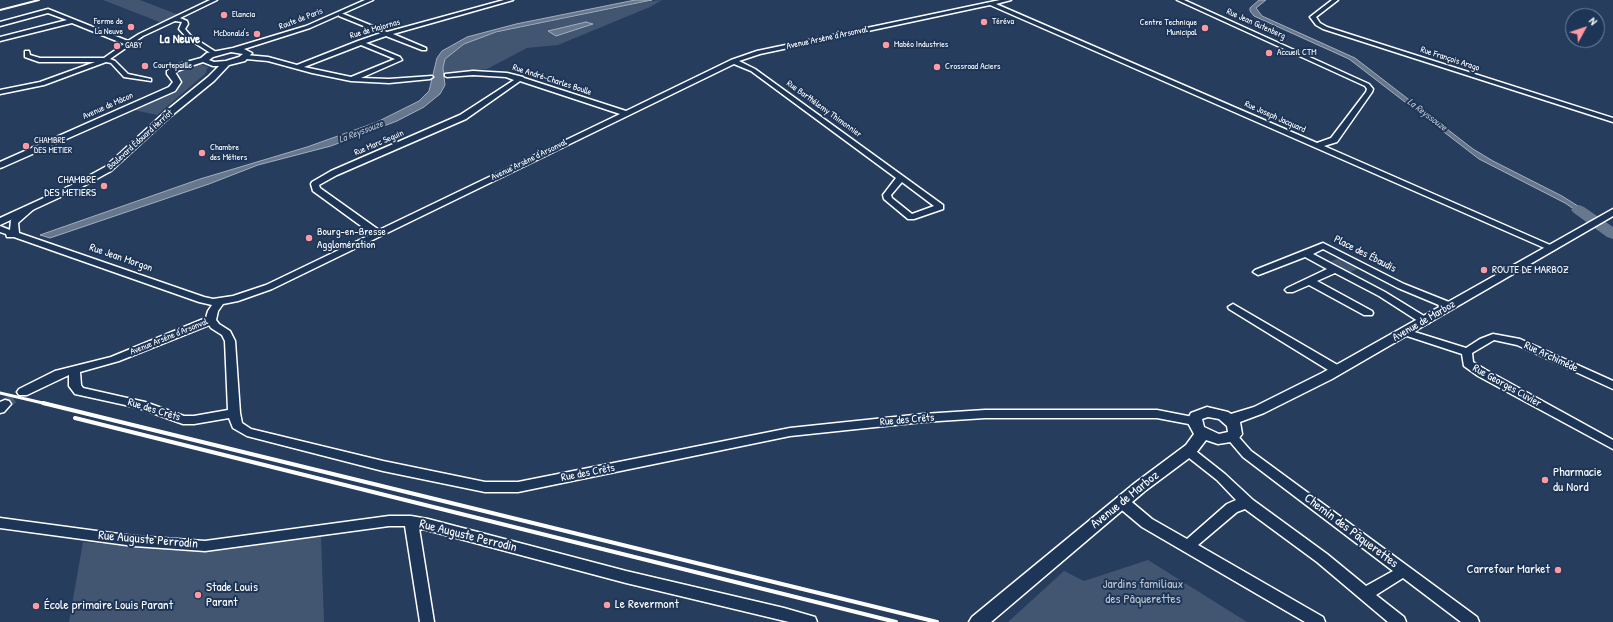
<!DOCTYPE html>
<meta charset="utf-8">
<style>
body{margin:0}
#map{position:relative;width:1613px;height:622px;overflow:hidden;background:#263d5e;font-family:"Patrick Hand",sans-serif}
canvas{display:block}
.north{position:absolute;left:1565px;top:8px;width:40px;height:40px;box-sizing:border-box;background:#1d3557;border:1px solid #77869a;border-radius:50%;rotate:50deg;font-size:11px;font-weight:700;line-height:16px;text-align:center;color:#fff}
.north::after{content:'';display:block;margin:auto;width:14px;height:18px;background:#ff9aa2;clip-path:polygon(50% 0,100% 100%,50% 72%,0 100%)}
</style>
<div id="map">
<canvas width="1613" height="622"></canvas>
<div class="north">N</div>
</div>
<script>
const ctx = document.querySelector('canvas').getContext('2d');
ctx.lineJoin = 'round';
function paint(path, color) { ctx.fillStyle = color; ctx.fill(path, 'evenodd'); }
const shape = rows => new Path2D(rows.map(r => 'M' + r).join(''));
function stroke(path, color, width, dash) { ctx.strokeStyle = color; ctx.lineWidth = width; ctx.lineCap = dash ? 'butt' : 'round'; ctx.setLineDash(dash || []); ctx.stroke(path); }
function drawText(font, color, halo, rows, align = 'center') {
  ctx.font = font + ' "Patrick Hand",sans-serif'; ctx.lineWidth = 4; ctx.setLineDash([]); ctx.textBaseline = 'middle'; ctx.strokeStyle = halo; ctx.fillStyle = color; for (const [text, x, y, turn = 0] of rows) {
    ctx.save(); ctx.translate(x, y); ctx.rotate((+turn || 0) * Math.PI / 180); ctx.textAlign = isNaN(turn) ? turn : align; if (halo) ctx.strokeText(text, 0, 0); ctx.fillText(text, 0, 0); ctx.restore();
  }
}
const green = shape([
 [103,0,140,0,179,15,162,23],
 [662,0,650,7,558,45,527,48,487,69,443,73,445,59,449,55,464,44,485,35,651,1],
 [201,64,208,67,205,74,157,115,130,109,176,89,181,84,176,72,188,66],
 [1339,258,1359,268,1349,273,1329,262],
 [321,537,324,622,69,622,83,542,170,549,242,546],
 [1148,560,1247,622,1008,622,1064,571,1084,581]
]);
const water = shape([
 [635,0,652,0,496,32,464,44,445,59,443,68,445,85,440,94,424,107,397,121,331,146,258,165,209,184,50,238,40,235,200,179,307,147,377,122,419,101,429,91,437,58,442,51,467,37,516,24,635,0],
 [1259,0,1266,0,1256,8,1262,16,1355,58,1473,149,1493,161,1562,196,1597,218,1593,222,1565,203,1479,159,1349,59,1254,16,1250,11,1250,8,1259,0],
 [586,22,593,24,556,36,548,31,586,22]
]);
const river = shape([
 [1579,205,1584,207,1613,227,1613,239,1607,237,1574,213,1571,210,1574,207,1579,205]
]);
const minorTunnel = shape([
 [5,404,23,392]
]);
const minor = shape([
 [210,0,217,0,180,18,187,21,188,24,185,29,191,36,216,52,216,54,212,54,187,38,179,29,182,22,175,21,143,36,110,59,115,61,128,74,151,79,151,81,124,77,111,63,106,62,44,85,0,94,0,90,40,82,95,62,39,62,25,57,25,51,29,51,30,55,40,58,104,58,124,44,72,23,0,41,0,37,67,20,48,13,0,26,0,22,48,9,128,41,139,34,210,0],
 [504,0,513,0,393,34,426,48,426,50,422,50,386,36,366,43,400,57,402,60,361,78,389,79,432,76,433,77,430,79,389,83,351,81,312,73,268,61,246,59,243,57,246,55,268,57,297,65,358,41,381,33,339,16,339,14,341,13,387,32,504,0],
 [361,45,395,59,351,77,304,67,361,45],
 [1000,0,1011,0,996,4,1317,143,1331,138,1366,92,1367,89,1365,86,1177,0,1184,0,1369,84,1373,89,1372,92,1337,142,1324,146,1557,248,1552,251,1549,250,990,5,760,54,739,61,755,69,943,205,943,209,914,219,908,219,884,199,883,195,896,178,751,71,734,64,272,289,238,301,223,304,218,311,216,320,219,324,230,331,235,341,240,413,242,423,251,429,383,461,485,482,518,482,790,428,923,414,985,410,1157,410,1198,418,1200,421,1198,424,1194,425,1157,418,985,418,923,422,790,436,518,492,485,492,383,471,247,436,233,428,229,418,194,424,183,424,139,408,75,394,69,386,69,375,27,395,19,395,17,392,19,389,55,371,111,357,206,318,208,311,212,305,199,302,14,237,7,237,6,234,0,232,0,226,10,230,11,220,28,206,34,206,35,208,18,223,19,233,204,297,213,299,233,296,266,285,372,234,313,191,311,184,312,182,331,171,460,115,514,80,506,77,473,75,447,77,445,76,445,74,473,71,507,73,523,77,524,78,626,111,731,60,757,51,1000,0],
 [520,81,620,114,379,230,320,188,319,185,337,175,466,119,520,81],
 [902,182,934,206,912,214,892,198,891,195,902,182],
 [209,325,211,328,222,335,225,341,228,410,194,416,184,416,145,402,83,388,81,385,80,372,119,361,209,325],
 [1332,0,1338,0,1316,17,1320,23,1327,27,1613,118,1613,122,1323,29,1316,25,1310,17,1332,0],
 [1323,243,1404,284,1454,304,1455,306,1450,309,1446,308,1398,288,1323,249,1313,254,1385,292,1429,319,1430,321,1429,323,1421,323,1379,296,1335,273,1317,281,1372,311,1373,313,1372,315,1364,315,1309,285,1293,292,1287,292,1285,290,1287,288,1327,269,1305,257,1261,274,1258,275,1253,272,1255,270,1323,243],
 [1233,304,1341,367,1342,370,1341,373,1333,373,1229,309,1228,307,1233,304],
 [1405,329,1466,348,1480,339,1493,334,1520,339,1613,381,1613,389,1517,345,1494,340,1472,353,1473,362,1486,370,1613,440,1613,449,1478,376,1464,366,1462,354,1401,334,1400,332,1401,330,1405,329],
 [5,400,9,401,11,404,4,412,0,413,0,402,5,400],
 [1232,433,1236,434,1251,451,1477,617,1479,622,1461,622,1403,578,1376,595,1404,617,1406,622,1388,622,1317,562,1245,509,1237,512,1198,545,1323,617,1325,622,1305,622,1142,527,1117,506,1116,502,1117,498,1122,497,1127,498,1152,519,1187,539,1227,504,1236,500,1217,480,1184,454,1182,451,1184,448,1188,447,1192,448,1225,474,1253,500,1327,554,1366,586,1393,571,1243,457,1226,437,1228,434,1232,433],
 [389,516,411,516,428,519,626,571,784,608,815,617,817,622,789,622,626,583,419,528,434,622,420,622,405,526,389,526,205,551,134,546,0,528,0,518,134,536,205,541,389,516]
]);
const major = shape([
 [365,0,373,0,310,28,244,49,252,53,245,61,229,65,214,81,171,116,111,171,80,188,0,225,0,218,74,184,105,167,165,112,208,77,219,66,213,66,203,62,185,68,175,72,181,82,175,91,3,167,0,168,0,162,169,87,173,82,167,74,167,71,179,64,201,58,207,53,233,48,306,26,365,0],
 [231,52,243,54,239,57,226,61,214,62,209,60,213,57,231,52],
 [1613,209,1613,216,1332,379,1264,413,1240,422,1242,434,1237,441,1218,444,1206,440,1196,453,1145,491,991,622,969,622,972,617,1135,483,1186,445,1194,434,1187,421,1191,413,1207,407,1228,412,1231,414,1254,407,1322,373,1613,209],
 [1208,417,1219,419,1227,426,1228,432,1219,434,1204,427,1202,419,1208,417]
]);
const railFar2 = shape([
 [0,10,39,0]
]);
const railFar1 = shape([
 [0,393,47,404]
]);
const rail = shape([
 [43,403,937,622],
 [75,418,896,622]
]);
const markers = [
 [224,15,4,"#ff9aa2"],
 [984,22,4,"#ff9aa2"],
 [131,27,4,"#ff9aa2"],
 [1205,28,4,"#ff9aa2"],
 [257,34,4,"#ff9aa2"],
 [886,45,4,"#ff9aa2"],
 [117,46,4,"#ff9aa2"],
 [1269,53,4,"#ff9aa2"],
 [145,66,4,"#ff9aa2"],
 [937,67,4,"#ff9aa2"],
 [26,146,4,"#ff9aa2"],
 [202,153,4,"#ff9aa2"],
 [104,186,4,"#ff9aa2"],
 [309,238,4,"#ff9aa2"],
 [1484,270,4,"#ff9aa2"],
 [1545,480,4,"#ff9aa2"],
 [1558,570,4,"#ff9aa2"],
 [198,595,4,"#ff9aa2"],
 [607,605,4,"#ff9aa2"],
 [36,606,4,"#ff9aa2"]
];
const farPoinames = [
 ["Elancia",232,15],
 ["Ferme de",123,22,"right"],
 ["La Neuve",123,32,"right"],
 ["Téréva",992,22],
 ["Centre Technique",1197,23,"right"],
 ["Municipal",1197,33,"right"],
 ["McDonald's",249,34,"right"],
 ["Mabéo Industries",894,45],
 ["GABY",125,46],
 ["Accueil CTM",1277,53],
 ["Courtepaille",153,66],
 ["Crossroad Aciers",945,67],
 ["CHAMBRE",34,141],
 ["DES METIER",34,151],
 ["Chambre",210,148],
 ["des Métiers",210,158]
];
const farStreetnames = [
 ["Route de Paris",301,19,-21],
 ["Rue Jean Gutenberg",1256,24,24],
 ["Rue de Majornas",375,29,-16],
 ["Avenue Arsène d'Arsonval",827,38,-12],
 ["Rue François Arago",1450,59,18],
 ["Rue André-Charles Boulle",552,80,18],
 ["Avenue de Mâcon",108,106,-24],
 ["Rue Barthélemy Thimonnier",824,109,36],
 ["Rue Joseph Jacquard",1275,117,24],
 ["Boulevard Édouard Herriot",140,140,-42],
 ["Rue Marc Seguin",379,143,-23],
 ["Avenue Arsène d'Arsonval",529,160,-26],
 ["Avenue Arsène d'Arsonval",169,337,-22]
];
const farWaternames = [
 ["La Reyssouze",1427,115,37],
 ["La Reyssouze",361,132,-21]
];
const poiNames = [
 ["CHAMBRE",96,180,"right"],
 ["DES METIERS",96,193,"right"],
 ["Bourg-en-Bresse",317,232],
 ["Agglomération",317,245],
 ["ROUTE DE MARBOZ",1492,270]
];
const streetNames = [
 ["Place des Ébaudis",1365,254,27],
 ["Rue Jean Morgon",121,258,19],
 ["Avenue de Marboz",1424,321,-30],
 ["Rue Archimède",1551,357,25],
 ["Rue Georges Cuvier",1507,386,29],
 ["Rue des Crêts",154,410,17],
 ["Rue des Crêts",907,420,-5],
 ["Rue des Crêts",588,473,-11]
];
const farDistrictnames = [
 ["La Neuve",180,40]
];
const nearPoinames = [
 ["Pharmacie",1553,473],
 ["du Nord",1553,488],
 ["Carrefour Market",1550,570,"right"],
 ["Stade Louis",206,588],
 ["Parant",206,603],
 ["Le Revermont",615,605],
 ["École primaire Louis Parant",44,606]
];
const nearStreetnames = [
 ["Avenue de Marboz",1125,500,-39],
 ["Chemin des Pâquerettes",1351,531,37],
 ["Rue Auguste Perrodin",468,536,14],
 ["Rue Auguste Perrodin",148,540,5]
];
const nearParknames = [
 ["Jardins familiaux",1143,585],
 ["des Pâquerettes",1143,600]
];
paint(green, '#425672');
paint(water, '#67788e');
stroke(water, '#a4aebb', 1);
paint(river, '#67788e');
stroke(minorTunnel, '#475a76', 10, [10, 5]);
stroke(minor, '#fff', 3);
stroke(major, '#fff', 3);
paint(minor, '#1d3557');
paint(major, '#1d3557');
stroke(railFar2, '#fff', 2);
stroke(railFar1, '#fff', 3);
stroke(rail, '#fff', 4);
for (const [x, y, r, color] of markers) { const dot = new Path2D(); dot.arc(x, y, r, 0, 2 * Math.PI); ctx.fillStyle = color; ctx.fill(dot); stroke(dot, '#1d3557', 1.5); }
drawText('9px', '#fff', '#1d3557', farPoinames, 'left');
drawText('9px', '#fff', '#1d3557', farStreetnames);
drawText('italic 10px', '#bbc2cc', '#1d3557', farWaternames);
drawText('11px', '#fff', '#1d3557', poiNames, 'left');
drawText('11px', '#fff', '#1d3557', streetNames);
drawText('bold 13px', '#fff', '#1d3557', farDistrictnames);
drawText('13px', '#fff', '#1d3557', nearPoinames, 'left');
drawText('13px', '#fff', '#1d3557', nearStreetnames);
drawText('13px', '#bdc4ce', '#1d3557', nearParknames);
</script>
